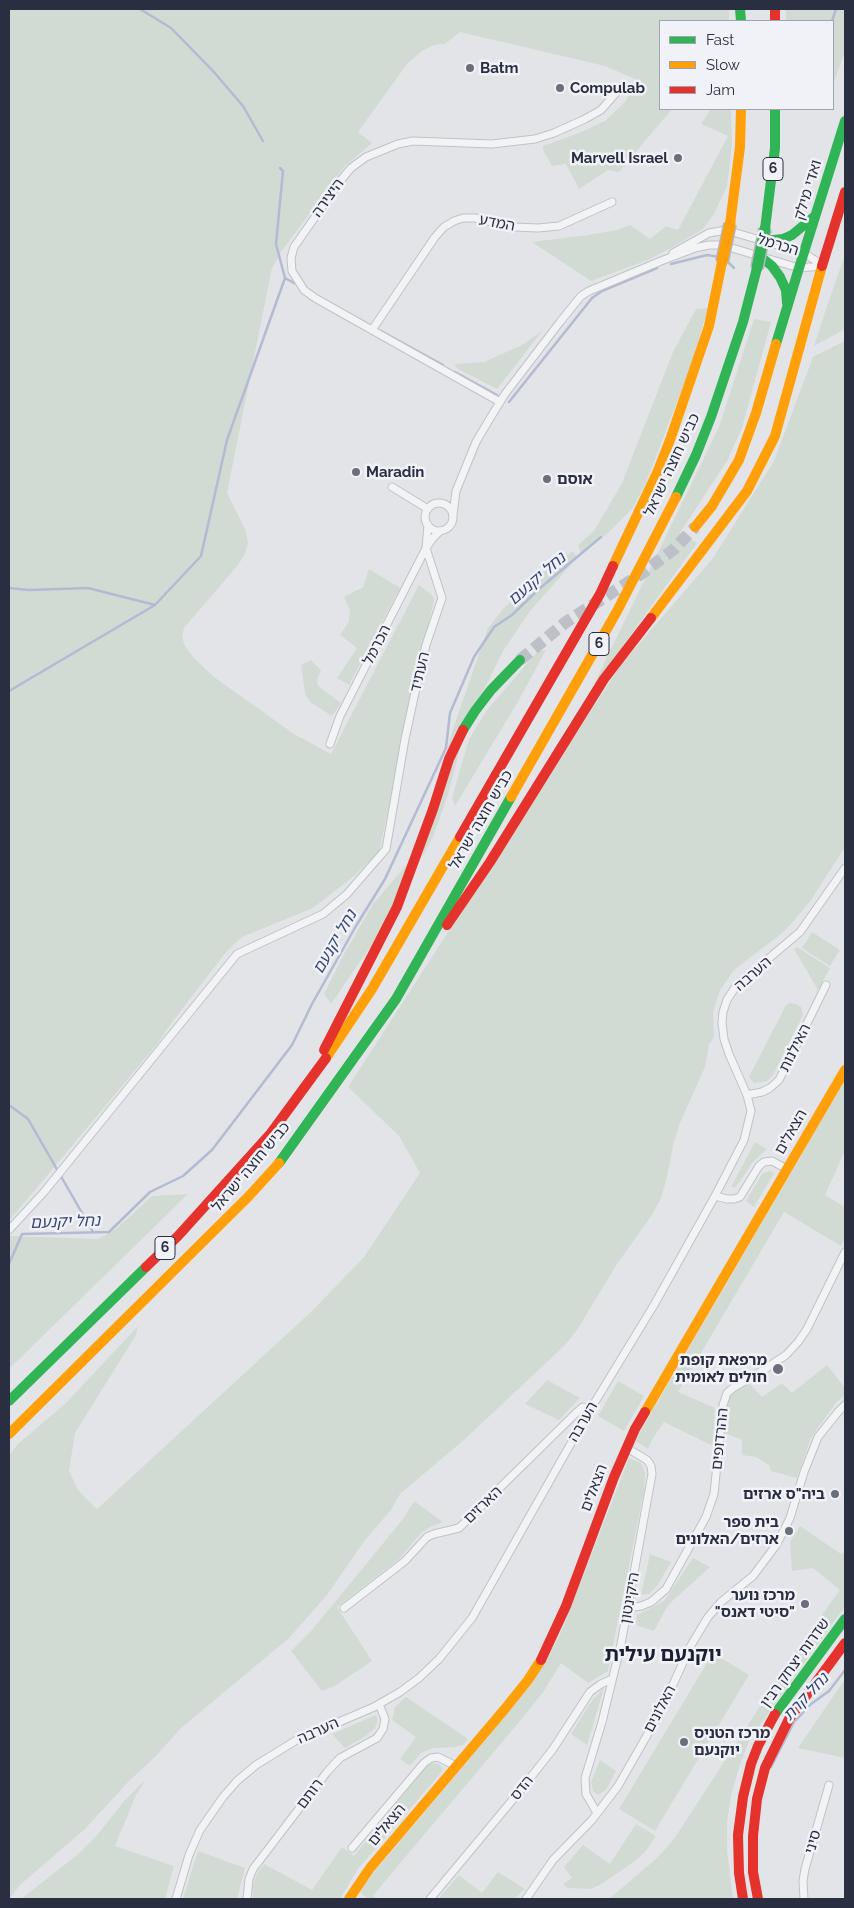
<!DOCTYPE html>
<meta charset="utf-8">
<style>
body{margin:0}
#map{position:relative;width:854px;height:1908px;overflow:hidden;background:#e3e4e8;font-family:Raleway,sans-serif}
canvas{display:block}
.frame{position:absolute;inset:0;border:10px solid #2a2e41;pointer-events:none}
.legend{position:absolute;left:659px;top:20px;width:175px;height:90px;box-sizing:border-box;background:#f1f2f7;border:1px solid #a1a4ae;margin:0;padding:6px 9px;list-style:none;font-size:15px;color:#2a2e41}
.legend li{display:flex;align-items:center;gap:10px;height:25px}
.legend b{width:25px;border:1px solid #a1a4ae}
</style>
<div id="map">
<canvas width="854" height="1908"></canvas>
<div class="frame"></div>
<ul class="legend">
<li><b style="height:6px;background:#30b455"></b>Fast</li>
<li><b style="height:6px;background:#ff9f0a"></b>Slow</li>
<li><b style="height:6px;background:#e5322d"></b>Jam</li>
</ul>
</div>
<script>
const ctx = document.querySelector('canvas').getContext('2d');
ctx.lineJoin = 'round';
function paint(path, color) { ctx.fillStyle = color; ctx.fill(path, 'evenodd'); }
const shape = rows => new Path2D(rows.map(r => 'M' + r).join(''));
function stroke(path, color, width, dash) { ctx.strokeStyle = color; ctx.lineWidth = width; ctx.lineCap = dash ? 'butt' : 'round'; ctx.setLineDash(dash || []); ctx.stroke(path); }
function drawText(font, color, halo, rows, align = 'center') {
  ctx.font = font + ' Raleway,"Noto Sans Hebrew",sans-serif'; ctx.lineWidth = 5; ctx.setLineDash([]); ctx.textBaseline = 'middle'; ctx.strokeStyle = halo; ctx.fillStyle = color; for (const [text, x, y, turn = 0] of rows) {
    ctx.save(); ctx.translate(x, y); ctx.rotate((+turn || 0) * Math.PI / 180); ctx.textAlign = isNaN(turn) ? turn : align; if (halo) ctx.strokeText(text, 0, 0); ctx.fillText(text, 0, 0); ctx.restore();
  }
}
const green = shape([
 [9,9,729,9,729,21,660,21,660,109,672,109,619,172,608,170,579,189,566,164,552,166,543,150,543,146,579,133,605,121,626,101,635,79,605,66,460,32,445,44,434,45,422,51,407,64,358,132,372,143,344,167,281,252,272,268,227,493,245,529,248,543,245,554,238,565,184,628,182,637,185,646,193,657,214,677,294,734,331,754,419,585,431,594,434,599,433,605,379,852,354,876,313,908,242,937,226,952,170,1025,158,1043,9,1221],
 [786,9,845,9,845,51,833,85,833,21,786,21],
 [711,109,731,109,732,145,727,186,714,214,703,229,673,247,648,260,591,281,532,242,588,235,617,230,630,225,650,239,666,226,678,230,728,136,701,124],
 [845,255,845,329,814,346,827,306],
 [708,308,691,366,645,485,632,509,607,534,581,553,578,545,594,531,622,483,673,352,696,309],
 [754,319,771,322,742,428,727,461,680,533,697,543,591,690,719,427],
 [543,330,497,389,458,369,454,364,484,362,522,345],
 [845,341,845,847,811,900,793,922,781,934,734,970,720,990,713,1012,714,1037,709,1044,705,1067,680,1123,674,1142,666,1181,661,1198,652,1215,617,1264,577,1330,564,1346,465,1439,400,1494,391,1510,365,1540,327,1595,289,1638,181,1728,155,1757,129,1781,85,1829,20,1885,9,1899,9,1455,18,1444,66,1403,138,1326,136,1335,75,1433,69,1471,78,1490,97,1509,312,1311,364,1257,420,1173,399,1136,348,1087,620,666,713,558,774,461,813,357],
 [573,551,577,558,530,611,503,651,484,690,461,745,447,798,433,837,379,934,331,1004,324,994,344,954,373,904,408,863,422,839,453,729,488,628,503,609,537,577],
 [369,569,400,588,349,685,337,678,357,648,340,635,349,621,350,610,344,597,363,587],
 [546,650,519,700,455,806,452,798,469,739,487,710,538,651],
 [311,660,321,670,317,680,318,686,341,703,332,716,310,702,305,694,301,665],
 [812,932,840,950,830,966,802,948],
 [797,947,830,968,818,990,794,949],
 [790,1003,796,1004,801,1007,803,1015,773,1075,767,1081,754,1083,749,1077,786,1005],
 [845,1080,845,1151,825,1195,845,1207,845,1238,841,1246,784,1212,678,1392,715,1408,713,1446,664,1422,653,1438,648,1449,636,1441,640,1432],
 [755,1142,767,1149,752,1163,739,1183,735,1187,731,1187],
 [769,1171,774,1173,754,1207,746,1201,762,1174],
 [188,1194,9,1369,9,1239,10,1236,98,1239,116,1229,152,1196],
 [827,1365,845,1388,845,1394,836,1403,811,1438,797,1478,771,1471,769,1465,756,1457,742,1455,742,1440,725,1433,728,1403,731,1395,736,1390,749,1383,762,1397,782,1383,792,1393],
 [547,1380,580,1398,559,1420,525,1404],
 [618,1381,644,1396,624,1431,598,1416],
 [629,1458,641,1463,645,1473,644,1490,608,1671,588,1683,561,1663,544,1691,519,1722,386,1880,373,1896,378,1899,368,1899,360,1892,375,1871,508,1713,532,1683,549,1656,561,1632],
 [414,1501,443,1522,430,1527,421,1533,399,1559,337,1607,372,1661,333,1687,322,1691,291,1651,311,1631,367,1563,403,1519],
 [800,1526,841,1554,845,1552,845,1606,750,1739,739,1767,731,1796,727,1823,727,1851,733,1899,609,1899,657,1858,674,1839,801,1643,840,1590,813,1568,792,1571,790,1542],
 [650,1554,671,1562,657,1586,649,1594,641,1595],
 [693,1558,710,1567,668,1605,654,1631,636,1625,637,1615,664,1601],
 [713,1653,749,1675,655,1831,619,1809],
 [845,1679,845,1758,798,1748],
 [604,1688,587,1745,571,1734,591,1702],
 [406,1697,468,1739,463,1745,455,1747,433,1748,421,1753,410,1766,400,1759,416,1737,392,1720,395,1707],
 [376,1715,378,1720,375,1728,366,1736,345,1748,332,1734],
 [600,1760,616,1771,606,1790,598,1795,593,1791,591,1782],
 [432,1763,439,1764,443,1769,440,1774,357,1870,340,1899,253,1899,253,1884,257,1874,264,1864,312,1890,342,1847,354,1856,425,1768],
 [146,1779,136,1795,115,1846,174,1866,165,1899,21,1899,77,1855,98,1834,125,1800],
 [636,1824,656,1836,645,1852,635,1861,603,1883,591,1889,567,1888,563,1884,572,1878,564,1867,583,1845,610,1864],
 [198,1851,245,1868,237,1899,183,1899],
 [498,1872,525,1889,514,1899,438,1899,459,1875,482,1893]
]);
const stream = shape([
 [140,9,171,28,213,71,243,106,263,141],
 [832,21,836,9],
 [280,168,283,171,276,244,285,278,294,283],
 [727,261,734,268],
 [671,264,707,255,720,257],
 [359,319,368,324],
 [381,331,443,365],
 [455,372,497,395],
 [509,402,592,298,602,291,657,268],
 [9,588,29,590,88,588,155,605],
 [9,691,155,605,201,556,227,440,285,278],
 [9,1105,28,1119,93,1232],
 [9,1264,22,1234,109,1232,150,1192,183,1176,212,1150,292,1045,312,1004,356,926,385,879,446,748,450,713,474,657,494,627,512,615,539,589,601,537],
 [771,1767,794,1722,811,1704,829,1691,845,1670]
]);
const highwayTunnel = shape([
 [520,660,566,622,641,574,673,550,695,527]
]);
const street = shape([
 [673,253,709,233,726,230,804,253,822,265],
 [372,330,435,237,444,227,454,221,463,218,475,218,514,227,538,228,559,226,612,202],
 [500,402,315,298,304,290,292,271,291,258,294,247,341,180,351,168,366,157,398,144,413,141,492,144,535,139,554,133,585,119,601,110,622,86],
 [392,487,428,509],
 '425 517a14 14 0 1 1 28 0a14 14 0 1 1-28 0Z',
 [453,515,456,491,476,442,489,420,505,394,560,322,581,296,589,291,661,261,695,248,709,245,722,245,799,268,822,266],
 [330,744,340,716,426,548,433,538,440,531],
 [747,1095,762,1092,770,1088,779,1080,826,985],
 [715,1196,727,1199,734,1199,740,1197,759,1166,764,1162,772,1161,787,1169],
 [9,1230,44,1192,237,954,323,914,347,894,386,849,405,739,416,688,426,645,442,598,426,548,428,525],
 [344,1608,405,1561,427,1537,434,1534,459,1528,576,1413,583,1407,591,1408],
 [628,1608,641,1606,651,1602,666,1589,706,1517,714,1494,723,1405,727,1393,733,1388,765,1369,786,1355,798,1342,807,1329,845,1252],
 [597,1813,586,1794,585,1778,602,1722,621,1644,652,1474,651,1466,647,1460,627,1448],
 [352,1848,424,1763,431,1758,438,1757,456,1766],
 [176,1899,189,1855,200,1830,223,1797,237,1781,256,1765,295,1741,374,1707,400,1692,419,1678,439,1659,472,1618,587,1415,654,1305,715,1196,744,1140,751,1111,747,1095,729,1054,724,1039,722,1023,723,1012,727,1000,736,986,800,932,845,868],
 [247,1899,249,1879,253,1869,327,1772,340,1758,377,1738,383,1729,385,1719,379,1704],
 [430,1899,520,1791,553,1749,590,1692,601,1684,612,1679],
 [526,1899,553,1860,592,1820,618,1786,661,1711,690,1647,708,1617,721,1602,753,1576,777,1544,790,1518,804,1472,818,1437,838,1412,845,1405],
 [804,1899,803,1881,805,1869,829,1785]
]);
const fast = shape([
 [740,9,741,21],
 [765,229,775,148,775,109],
 [764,241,783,239,792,235,815,216],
 [761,257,772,266,780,277,786,290,787,303],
 [799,268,845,121],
 [776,344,799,268],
 [676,497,696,455,711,417,743,322,757,268],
 [463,730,475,711,491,690,520,660],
 [279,1163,396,999,511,797],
 [9,1401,146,1267],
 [775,1714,845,1619]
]);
const slow = shape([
 [730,224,740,147,741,109],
 [695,527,712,506,739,460,756,413,776,344],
 [613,566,657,473,670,440,709,326,722,262],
 [651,618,747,491,775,436,822,266],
 [511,797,616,613,676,497],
 [326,1058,372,989,460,837],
 [645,1412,845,1070],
 [9,1434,249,1196,279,1163],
 [349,1899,370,1868,504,1710,528,1680,541,1660]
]);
const jam = shape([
 [775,9,775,21],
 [822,266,845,192],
 [460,837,600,594,613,566],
 [447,925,490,862,604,679,651,618],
 [324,1050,397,907,433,809,449,759,463,730],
 [146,1267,178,1236,271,1133,326,1058],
 [541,1660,566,1606,614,1477,635,1429,645,1412],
 [743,1899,739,1873,738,1835,743,1797,751,1764,758,1746,775,1714],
 [758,1899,753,1872,753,1836,757,1799,765,1768,789,1719,845,1643]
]);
const fastBridge = shape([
 [757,268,765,229]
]);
const slowBridge = shape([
 [722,262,730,224]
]);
const markers = [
 [470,68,5,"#6b6e7b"],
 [560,88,5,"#6b6e7b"],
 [678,158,5,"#6b6e7b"],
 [356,472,5,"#6b6e7b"],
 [547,479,5,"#6b6e7b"],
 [778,1369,6,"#6b6e7b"],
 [835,1494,5,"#6b6e7b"],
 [789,1531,5,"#6b6e7b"],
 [805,1604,5,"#6b6e7b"],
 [684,1742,5,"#6b6e7b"]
];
const shields = [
 [773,169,20],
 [599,644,20],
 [165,1248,20]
];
const shieldNames = [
 ["6",773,169],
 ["6",599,644],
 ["6",165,1248]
];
const poiNames = [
 ["Batm",480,68],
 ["Compulab",570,88],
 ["Marvell Israel",668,158,"right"],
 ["Maradin",366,472],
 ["אוסם",557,479],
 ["מרפאת קופת",767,1360,"right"],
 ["חולים לאומית",767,1377,"right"],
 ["ביה\"ס ארזים",825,1494,"right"],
 ["בית ספר",779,1522,"right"],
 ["ארזים/האלונים",779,1539,"right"],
 ["מרכז נוער",795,1595,"right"],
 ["\"סיטי דאנס\"",795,1612,"right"],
 ["מרכז הטניס",694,1733],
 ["יוקנעם",694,1750]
];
const streetNames = [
 ["ואדי מילק",808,190,-73],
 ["היצירה",328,198,-54],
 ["המדע",497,223,11],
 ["הכרמל",778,245,17],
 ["כביש חוצה ישראל",672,465,-65],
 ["הכרמל",377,645,-63],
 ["העתיד",420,672,-77],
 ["כביש חוצה ישראל",481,820,-60],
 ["הערבה",753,974,-41],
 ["האילנות",795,1048,-63],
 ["הצאלים",791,1132,-60],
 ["כביש חוצה ישראל",251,1167,-50],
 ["הערבה",583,1422,-60],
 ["ההרדופים",720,1439,-84],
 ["הצאלים",594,1488,-69],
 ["הארזים",483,1505,-44],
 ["היקינטון",630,1598,-80],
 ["שדרות יצחק רבין",795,1663,-54],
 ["האלונים",660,1709,-62],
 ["הערבה",318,1731,-24],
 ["הדס",522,1788,-52],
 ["רותם",310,1794,-53],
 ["הצאלים",387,1825,-50],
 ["סיני",813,1842,-74]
];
const waterNames = [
 ["נחל יקנעם",537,579,-41],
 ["נחל יקנעם",335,942,-60],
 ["נחל יקנעם",65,1222,-2],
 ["נחל קרת",806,1697,-47]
];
const districtNames = [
 ["יוקנעם עילית",663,1655]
];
paint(green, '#d2dbd3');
stroke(stream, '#b2bbd2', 2.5);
stroke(highwayTunnel, '#bec0c7', 12, [12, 6]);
stroke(street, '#c1c2c6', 9);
stroke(street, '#f2f3f5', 7);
stroke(fast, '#30b455', 10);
stroke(slow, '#ff9f0a', 10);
stroke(jam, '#e5322d', 10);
stroke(fastBridge, '#b5b7bd', 14, []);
stroke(slowBridge, '#b5b7bd', 14, []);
stroke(fastBridge, '#30b455', 11);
stroke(slowBridge, '#ff9f0a', 11);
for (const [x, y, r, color] of markers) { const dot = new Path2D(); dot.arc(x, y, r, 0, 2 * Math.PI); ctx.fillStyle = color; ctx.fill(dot); stroke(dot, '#f1f2f7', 2); }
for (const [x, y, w] of shields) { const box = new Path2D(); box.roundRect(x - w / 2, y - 11.5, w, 23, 4); ctx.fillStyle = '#f1f2f7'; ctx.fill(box); stroke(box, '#2a2e41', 1); }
drawText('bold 14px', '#2a2e41', null, shieldNames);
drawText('bold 15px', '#2a2e41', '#f1f2f7', poiNames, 'left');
drawText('15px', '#2a2e41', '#f1f2f7', streetNames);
drawText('italic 16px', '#344675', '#f1f2f7', waterNames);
drawText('bold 20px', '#1c1f32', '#f1f2f7', districtNames);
</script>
